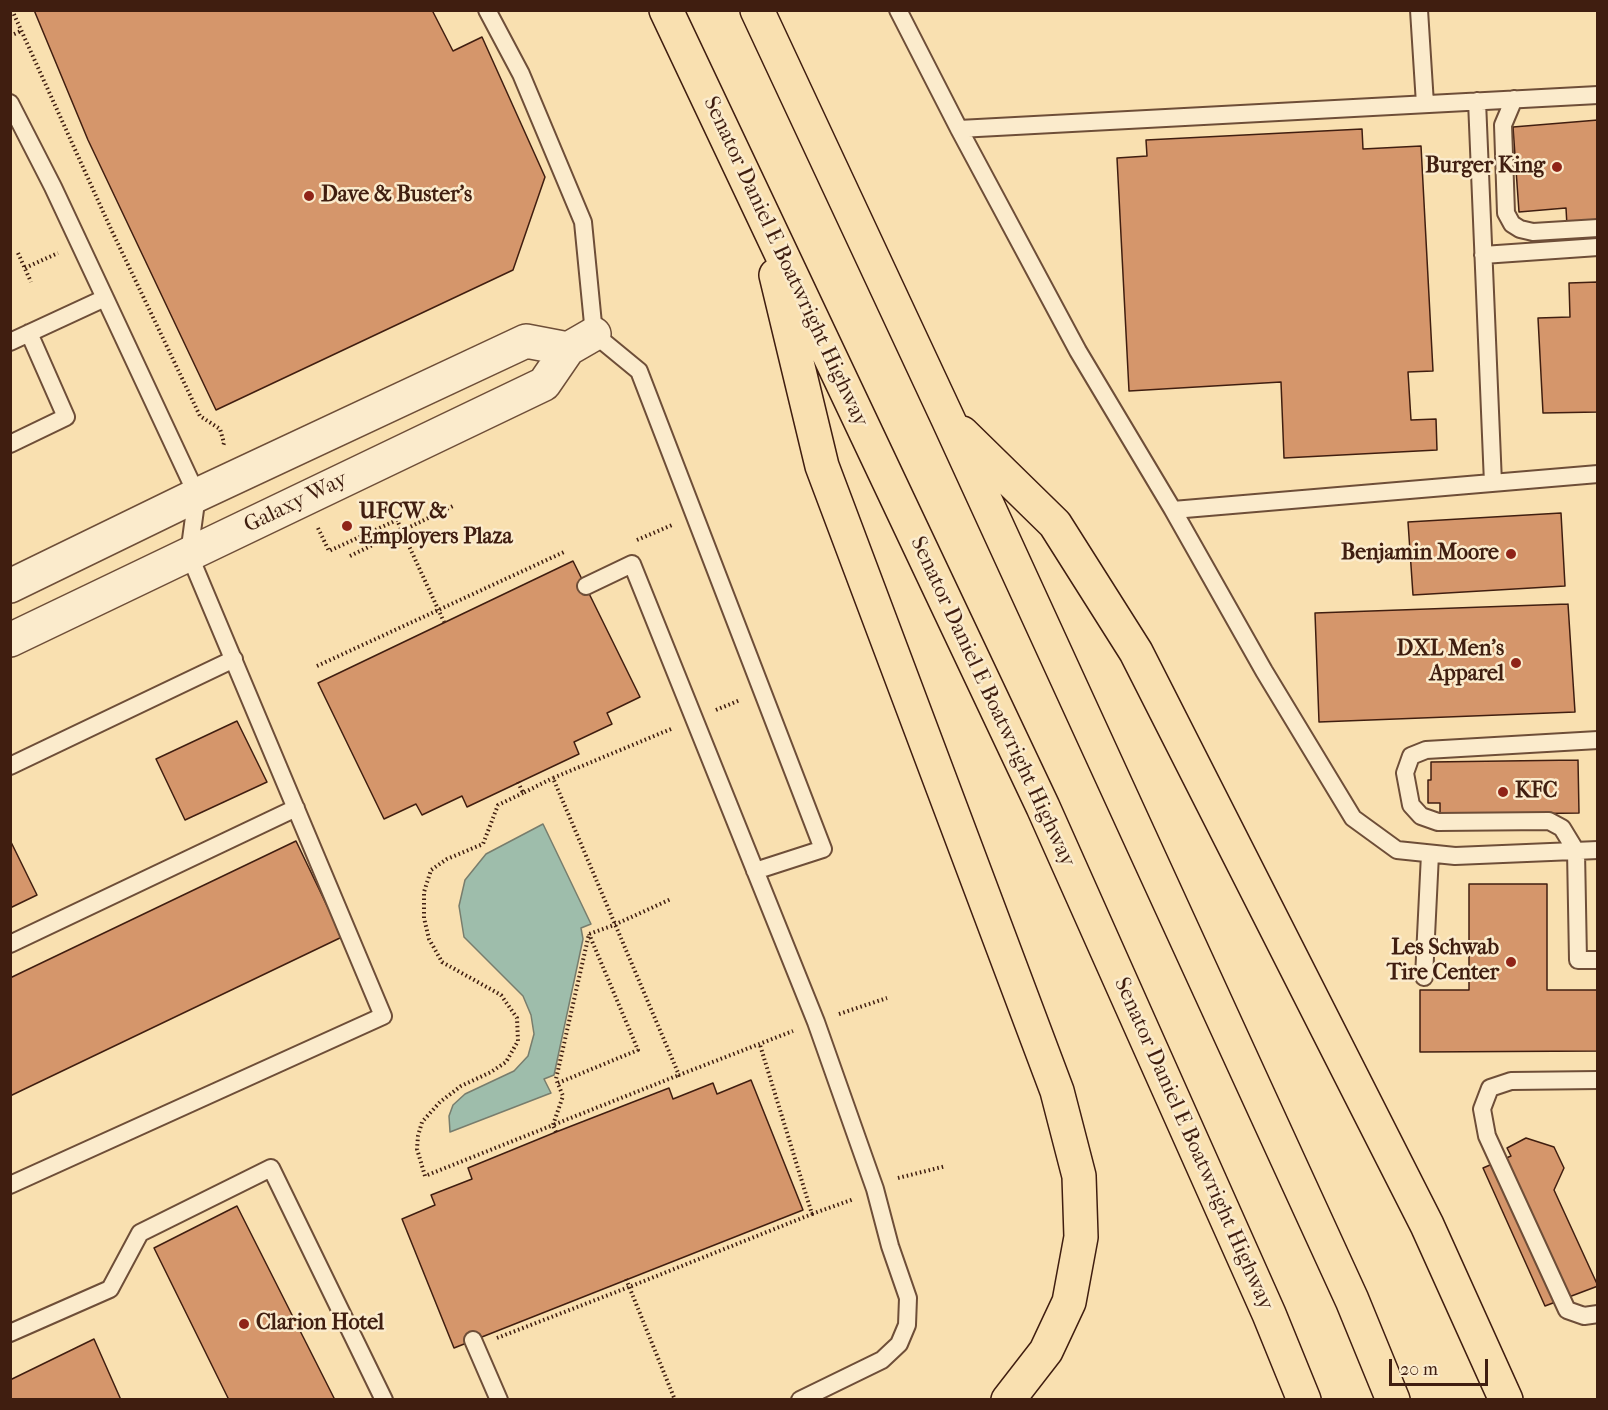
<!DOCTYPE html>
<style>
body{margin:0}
#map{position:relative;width:1608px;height:1410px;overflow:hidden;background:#f9e0b0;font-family:"IM FELL French Canon",serif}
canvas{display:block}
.frame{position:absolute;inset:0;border:12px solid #401e10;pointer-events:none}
.scale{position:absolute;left:1389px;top:1359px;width:99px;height:27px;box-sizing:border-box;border:3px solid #401e10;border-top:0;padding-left:8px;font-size:18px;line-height:21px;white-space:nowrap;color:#401e10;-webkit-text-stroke:4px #fbebcc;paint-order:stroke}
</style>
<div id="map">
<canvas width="1608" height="1410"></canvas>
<div class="frame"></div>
<div class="scale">20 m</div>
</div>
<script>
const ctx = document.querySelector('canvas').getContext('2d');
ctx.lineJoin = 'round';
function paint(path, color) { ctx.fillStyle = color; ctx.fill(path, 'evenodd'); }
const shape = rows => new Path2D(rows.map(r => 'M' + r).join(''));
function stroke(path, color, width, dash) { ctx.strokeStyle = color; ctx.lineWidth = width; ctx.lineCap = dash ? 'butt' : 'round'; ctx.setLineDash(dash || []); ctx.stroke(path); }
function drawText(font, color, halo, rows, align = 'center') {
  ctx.font = font + ' "IM FELL French Canon",serif'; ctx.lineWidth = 5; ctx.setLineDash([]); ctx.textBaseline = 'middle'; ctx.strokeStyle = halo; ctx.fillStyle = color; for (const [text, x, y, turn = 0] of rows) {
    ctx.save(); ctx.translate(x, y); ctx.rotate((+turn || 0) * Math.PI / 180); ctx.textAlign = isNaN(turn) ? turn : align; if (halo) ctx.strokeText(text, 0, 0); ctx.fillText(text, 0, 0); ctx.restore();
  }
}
const water = shape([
 [543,824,591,924,581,928,583,939,554,1075,544,1079,551,1093,450,1132,449,1116,453,1105,465,1094,514,1071,528,1056,534,1034,531,1015,523,996,464,937,459,906,465,880,486,854,543,824]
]);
const building = shape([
 [34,10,432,10,453,51,482,37,545,177,513,270,216,410,88,140,34,10],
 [1598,120,1598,224,1567,226,1566,208,1519,212,1513,127,1598,120],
 [1362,129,1363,149,1421,146,1433,371,1408,372,1411,420,1436,419,1437,450,1284,458,1281,382,1129,391,1117,158,1147,156,1146,140,1362,129],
 [1598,282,1598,412,1543,413,1538,318,1570,317,1569,283,1598,282],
 [1561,513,1565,586,1413,595,1408,522,1561,513],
 [573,561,640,697,607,713,612,724,574,742,579,754,467,807,462,796,422,815,416,804,384,819,318,683,573,561],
 [1568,604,1575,712,1319,722,1315,613,1568,604],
 [237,721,267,782,185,820,156,759,237,721],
 [1578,760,1579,813,1440,815,1440,803,1428,803,1428,780,1431,780,1431,762,1578,760],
 [10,840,37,895,10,908,10,840],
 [296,841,342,937,10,1096,10,978,296,841],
 [1469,884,1547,884,1547,990,1598,990,1598,1051,1420,1052,1420,990,1469,990,1469,884],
 [751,1080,803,1210,454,1348,402,1219,435,1205,431,1195,472,1179,468,1168,556,1132,669,1088,673,1099,713,1083,717,1094,751,1080],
 [1526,1138,1554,1147,1564,1168,1554,1190,1598,1286,1545,1306,1483,1168,1511,1156,1507,1148,1526,1138],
 [237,1206,335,1400,229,1400,154,1248,237,1206],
 [94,1339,121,1400,10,1400,10,1380,94,1339]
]);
const path = shape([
 [12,10,110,227,200,416,220,429,224,443,223,446],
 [10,36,21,31],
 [18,253,31,282],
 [25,268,58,253],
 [318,528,329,551,397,520,444,622],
 [637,540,672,525],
 [350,556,455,505],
 [317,666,564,552],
 [716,710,740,700],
 [671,729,553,778,679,1075,793,1031],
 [518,782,523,793,553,778],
 [523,793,498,805,483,844,447,859,431,870,424,892,424,918,429,939,442,962,501,995,517,1018,518,1041,506,1062,491,1072,461,1086,440,1102,422,1122,418,1136,417,1149,425,1176,553,1125,563,1096,556,1079,589,934,614,925,671,899],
 [839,1014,887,998],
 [558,1083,638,1050,589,934],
 [556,1132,553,1125,679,1075],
 [898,1178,946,1166],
 [812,1214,854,1199],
 [626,1279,675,1400],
 [497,1338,629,1287,812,1214,760,1045]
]);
const service = shape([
 [487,10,521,74,583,222,594,334,639,371,823,849,755,871],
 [898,10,959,129,1078,351,1173,510,1264,671,1353,818,1397,850,1455,856,1598,850],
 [1419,10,1425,104],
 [1514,99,1503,125,1506,213,1512,224,1520,229,1533,232,1598,228],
 [1477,101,1493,483],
 [10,103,53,187,105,298],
 [959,129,1598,95],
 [1483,255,1598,247],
 [10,342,105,298,197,495,189,554,383,1016,10,1185],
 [10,444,66,417,29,333],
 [1173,510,1598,474],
 [586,586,632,564,816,1022,875,1189,890,1246,908,1298,907,1325,899,1344,882,1360,800,1400],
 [1598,740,1426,750,1411,756,1405,773,1411,805,1421,816,1438,822,1549,821,1562,828,1576,851,1578,960,1598,960],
 [10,766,234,659],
 [10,944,296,808],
 [1424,977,1430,854],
 [1598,1080,1511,1081,1490,1088,1482,1109,1487,1136,1567,1310,1584,1316,1598,1314],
 [10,1333,110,1289,140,1233,271,1168,384,1400],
 [473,1340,499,1400]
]);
const minor = shape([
 [10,586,197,495,526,341,568,349],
 [10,640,544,384,568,349,594,334]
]);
const motorway = shape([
 [666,10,1043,807,1269,1314,1304,1400],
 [757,10,948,419,1352,1300,1393,1400],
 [776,275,822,466,1057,1091,1079,1176,1081,1237,1069,1302,1046,1351,1008,1400],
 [962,433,1055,524,1136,652,1427,1225,1506,1400]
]);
const markers = [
 [1557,167,6,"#8f2418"],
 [309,196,6,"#8f2418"],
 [347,526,6,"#8f2418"],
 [1511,554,6,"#8f2418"],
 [1516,663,6,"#8f2418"],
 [1503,792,6,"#8f2418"],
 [1511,962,6,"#8f2418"],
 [244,1324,6,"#8f2418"]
];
const poiNames = [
 ["Burger King",1545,167],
 ["Dave & Buster's",321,196,"left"],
 ["UFCW &",359,513,"left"],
 ["Employers Plaza",359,538,"left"],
 ["Benjamin Moore",1499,554],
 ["DXL Men's",1504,650],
 ["Apparel",1504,675],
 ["KFC",1515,792,"left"],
 ["Les Schwab",1499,949],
 ["Tire Center",1499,974],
 ["Clarion Hotel",256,1324,"left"]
];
const streetNames = [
 ["Senator Daniel E Boatwright Highway",785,262,65],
 ["Galaxy Way",296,503,-26],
 ["Senator Daniel E Boatwright Highway",992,702,65],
 ["Senator Daniel E Boatwright Highway",1193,1144,66]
];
paint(water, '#9ebdab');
stroke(water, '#787d6d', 1.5);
paint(building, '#d5966b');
stroke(building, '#401e10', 1.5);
stroke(service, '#6e4e38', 20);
stroke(minor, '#6e4e38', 36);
stroke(motorway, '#401e10', 36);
stroke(path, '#401e10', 4, [1.5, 3]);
stroke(service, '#fbebcc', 16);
stroke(minor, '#fbebcc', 33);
stroke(motorway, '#f9e0b0', 33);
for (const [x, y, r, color] of markers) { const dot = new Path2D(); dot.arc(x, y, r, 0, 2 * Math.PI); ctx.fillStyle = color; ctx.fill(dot); stroke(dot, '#fbebcc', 2); }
drawText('bold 22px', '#401e10', '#fbebcc', poiNames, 'right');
drawText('22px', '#401e10', '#fbebcc', streetNames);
</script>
